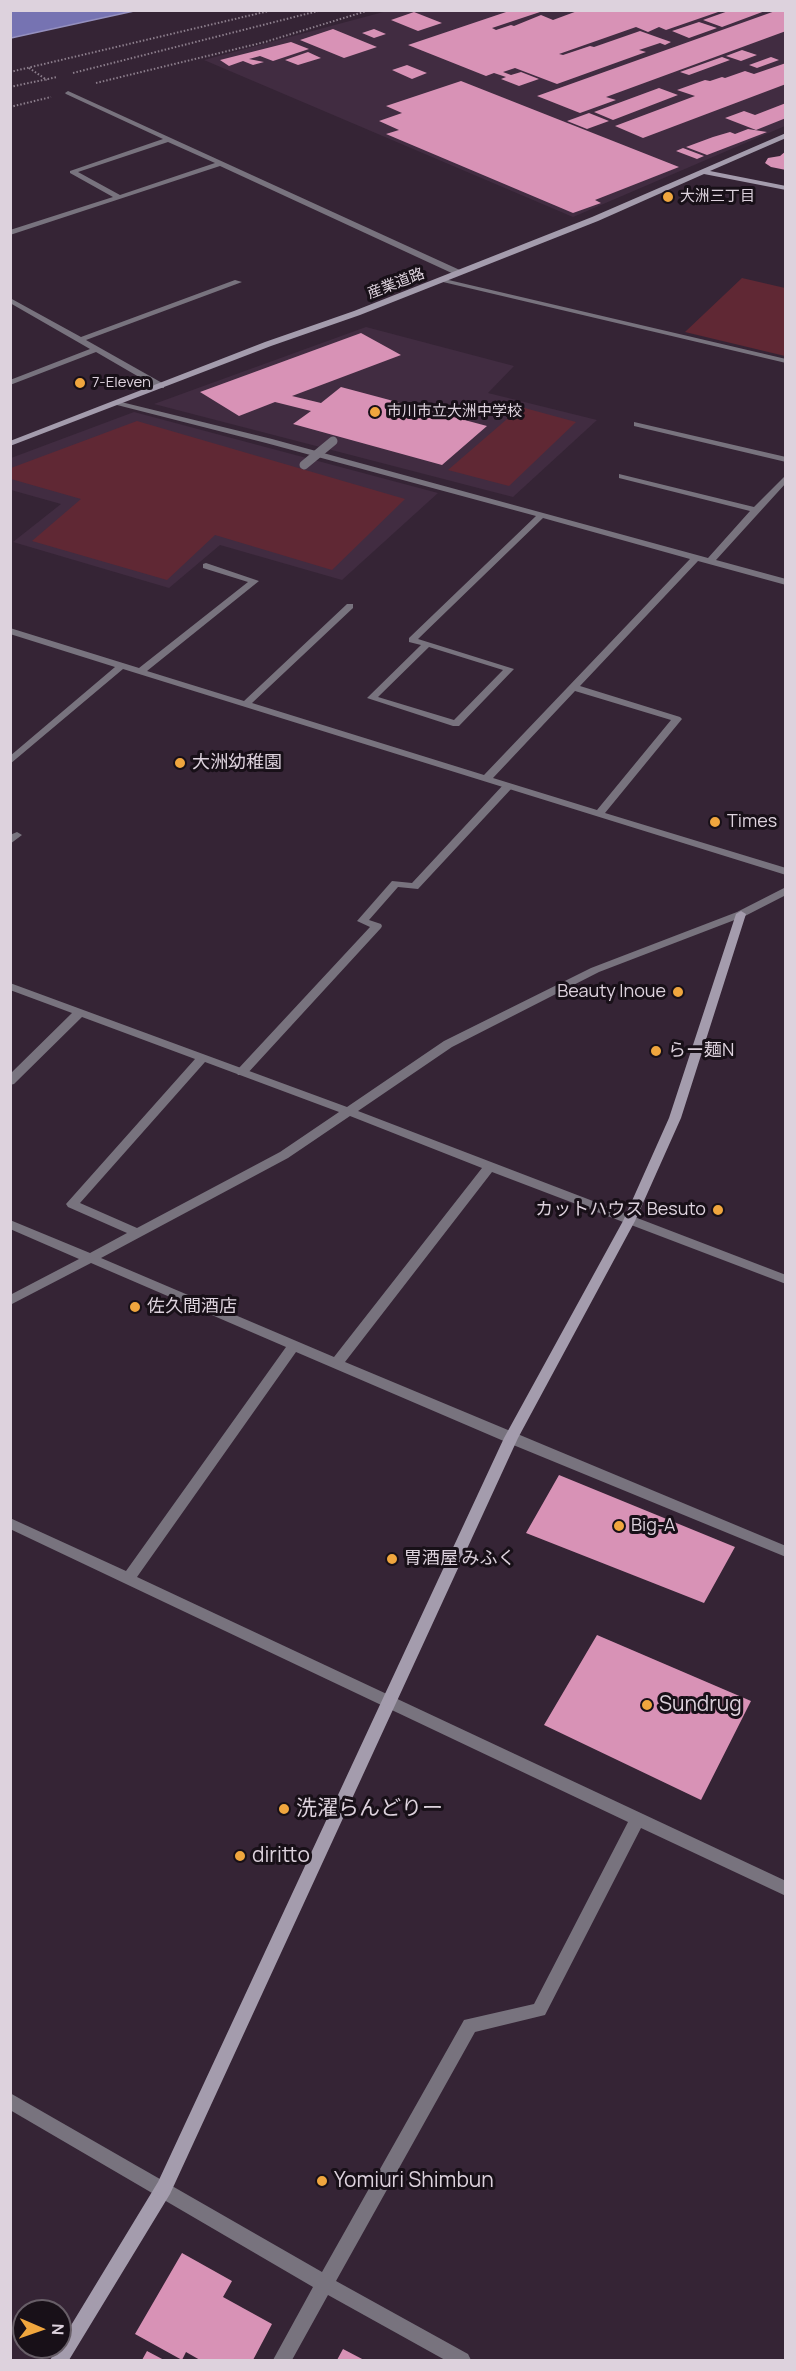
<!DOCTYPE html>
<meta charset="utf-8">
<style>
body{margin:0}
#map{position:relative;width:796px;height:2371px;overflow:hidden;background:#352435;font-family:Manrope,sans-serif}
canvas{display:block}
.frame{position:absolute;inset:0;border:12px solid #ddd2dd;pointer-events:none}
.north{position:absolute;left:12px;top:2299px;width:60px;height:60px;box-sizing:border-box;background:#181018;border:2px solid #675e67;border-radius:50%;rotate:92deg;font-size:16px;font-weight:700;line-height:24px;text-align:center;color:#ddd2dd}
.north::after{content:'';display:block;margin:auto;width:21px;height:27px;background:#f0a63e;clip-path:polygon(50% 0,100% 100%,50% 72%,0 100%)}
</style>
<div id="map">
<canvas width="796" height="2371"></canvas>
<div class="frame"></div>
<div class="north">N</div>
</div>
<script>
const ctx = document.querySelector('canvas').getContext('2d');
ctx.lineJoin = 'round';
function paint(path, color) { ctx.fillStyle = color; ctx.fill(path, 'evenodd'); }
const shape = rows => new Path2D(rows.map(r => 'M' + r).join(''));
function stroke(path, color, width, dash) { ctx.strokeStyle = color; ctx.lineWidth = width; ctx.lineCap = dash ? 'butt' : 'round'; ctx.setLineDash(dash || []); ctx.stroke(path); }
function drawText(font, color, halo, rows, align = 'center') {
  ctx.font = font + ' Manrope,"Noto Sans JP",sans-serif'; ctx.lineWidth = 6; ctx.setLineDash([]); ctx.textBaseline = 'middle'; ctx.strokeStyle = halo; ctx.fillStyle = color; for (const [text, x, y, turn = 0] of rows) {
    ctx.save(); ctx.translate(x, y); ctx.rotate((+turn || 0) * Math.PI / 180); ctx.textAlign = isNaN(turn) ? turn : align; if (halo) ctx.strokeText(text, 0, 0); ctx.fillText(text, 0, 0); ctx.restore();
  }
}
const built = shape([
 [387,11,785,11,785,126,573,217,204,60],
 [366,327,514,366,488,393,597,420,513,497,154,404],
 [134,412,438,493,342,580,220,545,169,588,13,542,61,504,11,490,11,458]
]);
const green = shape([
 [742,278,785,288,785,356,685,332],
 [521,407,576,422,509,486,448,470],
 [137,421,405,499,332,570,215,535,167,580,32,541,81,499,11,479,11,468]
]);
const water = shape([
 [10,11,11,10,134,11,11,38,10,11]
]);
const building = shape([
 [512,10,543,11,492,28,496,30,511,25,514,26,541,15,553,20,580,10,721,11,666,30,659,27,648,32,636,27,559,54,563,55,590,46,594,47,640,31,671,42,665,45,660,43,639,50,646,52,557,84,515,68,503,72,511,75,521,72,539,79,519,86,501,79,506,77,494,73,486,76,408,45],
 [731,10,765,10,765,11,722,27,703,20],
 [778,10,786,10,786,31,606,97,616,100,580,113,537,96],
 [414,12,442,23,418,31,391,20],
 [699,22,717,28,689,38,672,31],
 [333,29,377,47,344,58,300,40],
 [374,29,386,34,374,38,362,33],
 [291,42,309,49,273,61,260,56,249,59,264,62,253,65,243,61,229,66,220,60],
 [742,50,757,55,741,61,726,56],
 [308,52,321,58,298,65,285,60],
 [722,57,730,60,689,75,680,72],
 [771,57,779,60,757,68,749,65],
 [786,63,786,84,643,138,615,126,695,96,677,90,705,80,710,81,722,77,725,78,745,71,754,74],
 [407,65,427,73,412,79,392,70],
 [461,81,679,167,595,200,601,203,573,213,386,134,399,130,379,121,402,113,386,106],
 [659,88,678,95,613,120,594,112],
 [786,103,786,118,756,130,725,118,744,111,755,115],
 [589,113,609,121,587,129,567,121],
 [748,129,767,132,707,155,686,147,713,137,730,132,735,134],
 [683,148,704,156,697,159,676,151],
 [786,151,786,170,771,167,765,163,768,158,780,156],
 [361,333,401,355,292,396,321,403,341,387,487,426,442,465,293,424,311,411,275,402,239,416,200,392],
 [559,1475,735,1547,704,1603,526,1533],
 [597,1635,751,1701,701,1800,544,1725],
 [182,2253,232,2281,223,2297,272,2324,253,2360,200,2360,186,2352,182,2360,135,2334],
 [343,2349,364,2360,337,2360],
 [147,2351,164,2360,142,2360]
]);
const path = shape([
 [29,68,47,80],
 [10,72,273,10],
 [73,73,322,10],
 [96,83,265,42,370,10],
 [10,87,57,77],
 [10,107,51,97]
]);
const lane = shape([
 [508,783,513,786,512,788,418,889,398,887,369,920,381,924,382,926,381,928,246,1075,238,1075,236,1072,238,1069,370,927,357,921,392,881,412,883,504,784,508,783]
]);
const street = shape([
 [68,91,462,271,463,273,456,275,220,166,10,235,10,230,113,197,70,173,70,171,163,139,66,94,65,93,68,91],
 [168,142,215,163,120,195,78,172,168,142],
 [440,278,786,359,786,363,443,282,439,280,440,278],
 [235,280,242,282,86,340,164,384,164,388,158,388,96,352,10,385,10,380,90,349,10,303,10,298,81,337,235,280],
 [117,401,272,439,708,558,750,511,619,478,619,474,754,507,786,475,786,483,716,560,786,579,786,585,698,561,580,686,680,717,682,719,605,813,786,868,786,875,123,669,10,764,10,756,115,667,10,634,10,628,139,668,248,582,203,568,203,564,206,563,259,581,147,671,244,701,347,604,353,604,353,608,252,703,484,775,690,559,543,518,418,639,514,669,459,726,453,726,367,698,421,645,409,642,409,638,536,516,266,443,117,405,117,401],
 [429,647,503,670,454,720,378,697,429,647],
 [575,691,671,720,597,810,493,778,575,691],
 [634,422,786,457,786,462,634,426,634,422],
 [17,832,22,835,10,844,10,835,17,832],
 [786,887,786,895,745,916,599,972,452,1047,358,1111,786,1275,786,1284,492,1172,345,1362,786,1546,786,1557,506,1442,296,1352,137,1577,786,1881,786,1896,641,1828,545,2015,475,2032,336,2281,468,2354,471,2360,445,2360,328,2295,292,2360,273,2360,313,2287,10,2110,10,2093,322,2272,464,2020,534,2004,628,1822,10,1529,10,1518,126,1571,286,1347,91,1263,10,1305,10,1295,79,1259,10,1229,10,1220,90,1253,127,1233,68,1207,66,1204,195,1059,82,1017,14,1084,10,1085,10,1074,72,1013,10,990,10,983,347,1107,444,1041,591,968,737,912,786,887],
 [205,1062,339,1112,280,1152,137,1228,80,1203,205,1062],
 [350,1116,482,1168,334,1357,101,1258,288,1158,350,1116]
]);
const secondary = shape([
 [786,133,786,138,710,171,786,186,786,190,704,174,598,221,360,315,271,346,10,446,10,441,265,342,354,311,592,217,786,133],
 [741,911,746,914,681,1118,635,1221,518,1438,170,2194,69,2360,50,2360,158,2182,504,1438,623,1221,669,1118,736,914,741,911]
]);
const streetBridge = shape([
 [304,465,333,441]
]);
const markers = [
 [668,197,6,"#f0a63e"],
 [80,383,6,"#f0a63e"],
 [375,412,6,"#f0a63e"],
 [180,763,6,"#f0a63e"],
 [715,822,6,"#f0a63e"],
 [678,992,6,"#f0a63e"],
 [656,1051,6,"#f0a63e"],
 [718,1210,6,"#f0a63e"],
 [135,1307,6,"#f0a63e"],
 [619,1526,6,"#f0a63e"],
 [392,1559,6,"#f0a63e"],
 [647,1705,6,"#f0a63e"],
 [284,1809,6,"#f0a63e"],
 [240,1856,6,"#f0a63e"],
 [322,2181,6,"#f0a63e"]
];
const farPoinames = [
 ["大洲三丁目",680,197],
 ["7-Eleven",92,383],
 ["市川市立大洲中学校",387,412]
];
const farStreetnames = [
 ["産業道路",396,284,-21]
];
const poiNames = [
 ["大洲幼稚園",192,763],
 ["Times",727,822],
 ["Beauty Inoue",666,992,"right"],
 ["らー麺N",668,1051],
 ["カットハウス Besuto",706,1210,"right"],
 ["佐久間酒店",147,1307],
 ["Big-A",631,1526],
 ["胃酒屋 みふく",404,1559]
];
const nearPoinames = [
 ["Sundrug",659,1705],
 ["洗濯らんどりー",296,1809],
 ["diritto",252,1856],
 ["Yomiuri Shimbun",334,2181]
];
paint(built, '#412c41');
paint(green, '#602834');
paint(water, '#7673b2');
stroke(water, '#9590bf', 1.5);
paint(building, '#d892b6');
stroke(path, '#8c7e8c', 2, [1.5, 2]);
paint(lane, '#78737e');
paint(street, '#78737e');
paint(secondary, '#a49cad');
stroke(streetBridge, '#78737e', 9);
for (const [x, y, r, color] of markers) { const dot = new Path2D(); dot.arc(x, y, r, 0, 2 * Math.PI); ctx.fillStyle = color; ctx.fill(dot); stroke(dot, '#181018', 2); }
drawText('15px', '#ddd2dd', '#181018', farPoinames, 'left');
drawText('15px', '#ddd2dd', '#181018', farStreetnames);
drawText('18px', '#ddd2dd', '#181018', poiNames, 'left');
drawText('21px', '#ddd2dd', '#181018', nearPoinames, 'left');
</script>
